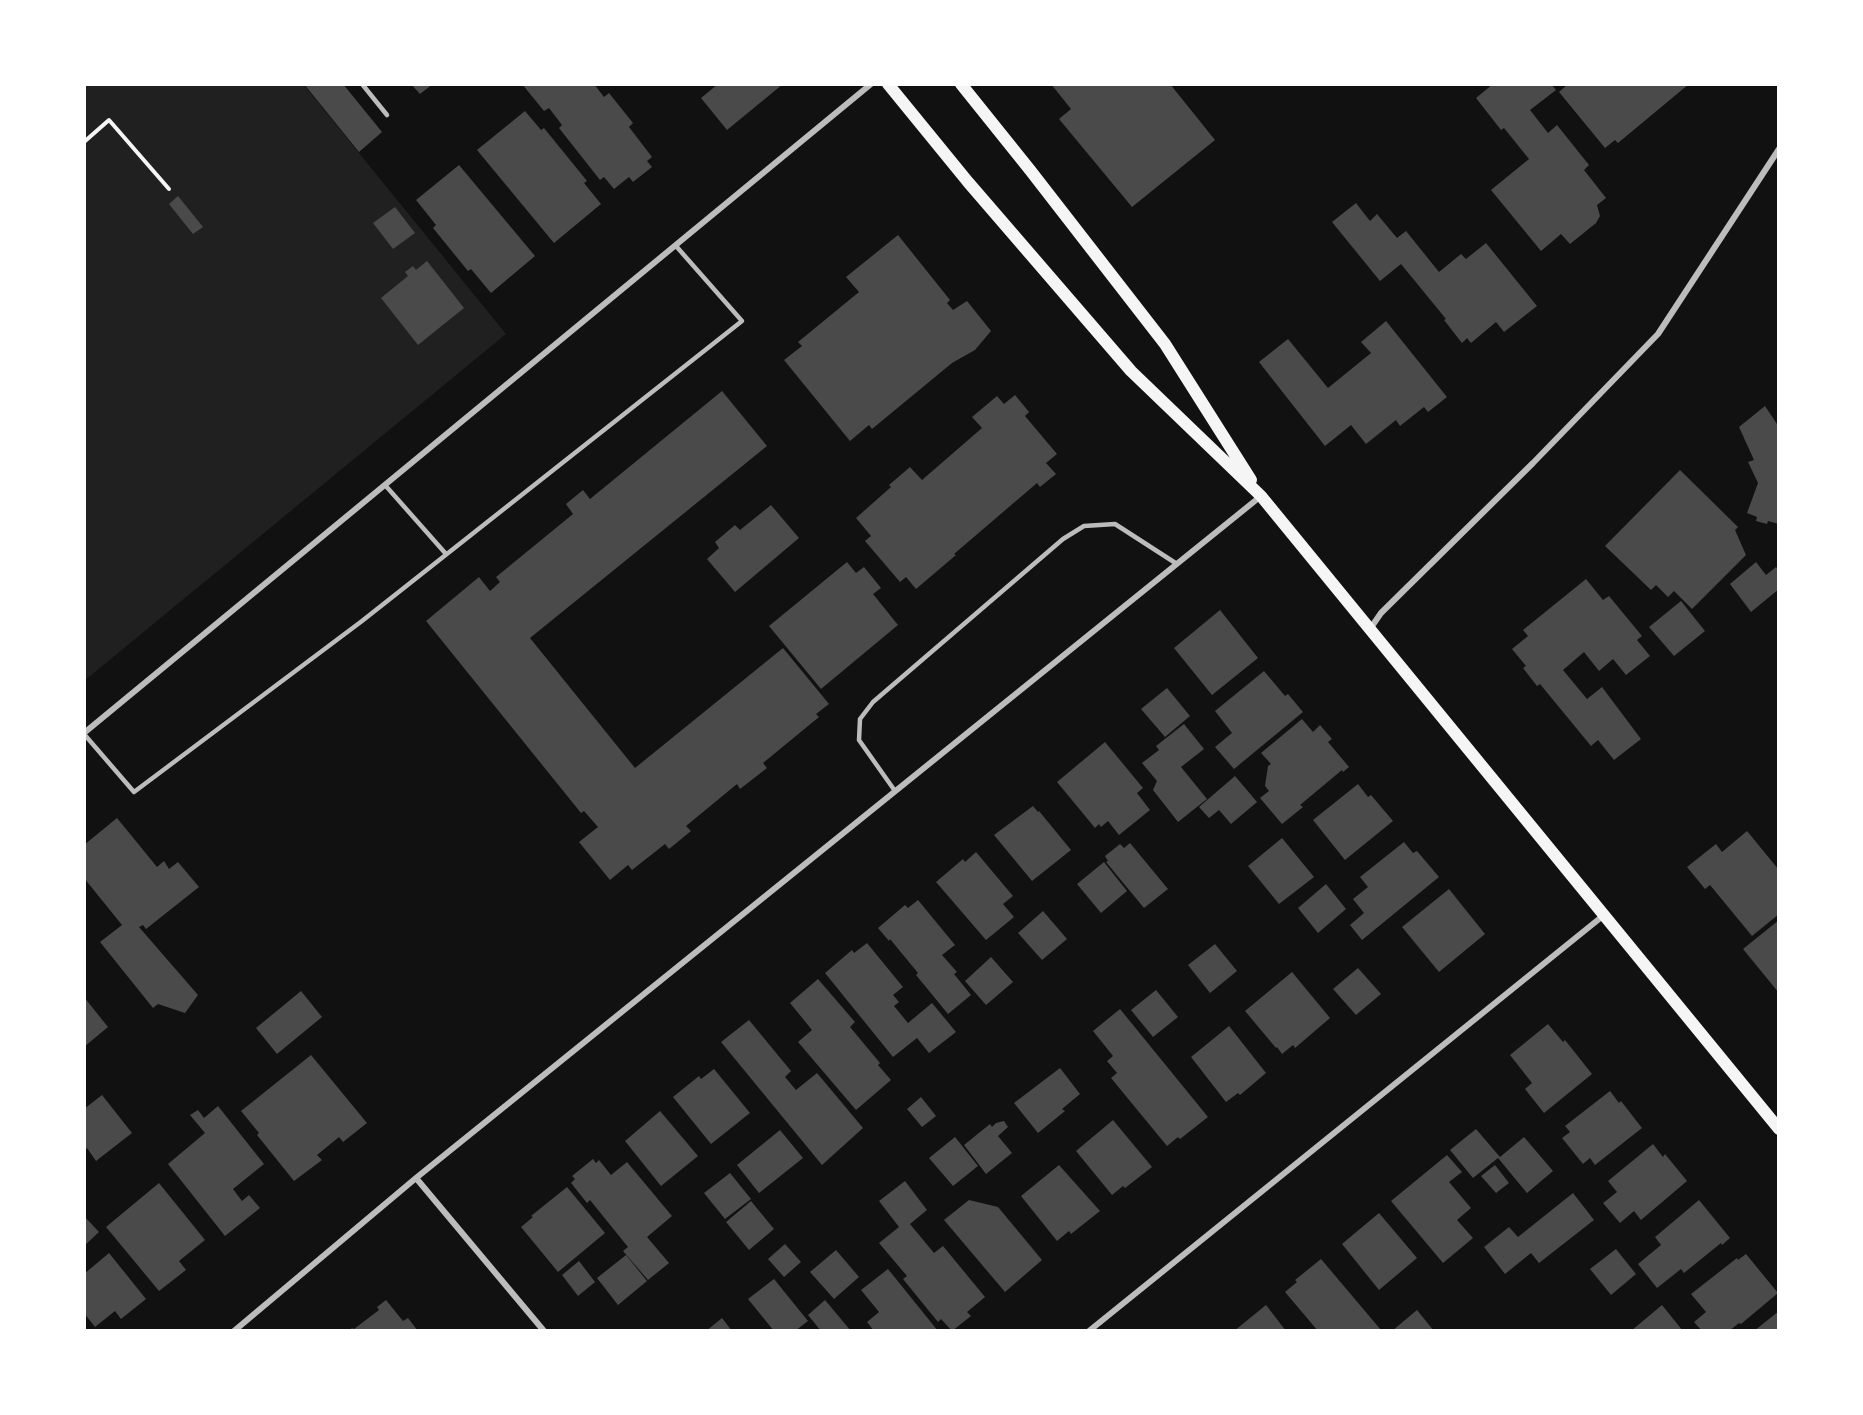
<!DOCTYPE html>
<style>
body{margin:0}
#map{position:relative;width:1863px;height:1415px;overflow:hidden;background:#111;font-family:"Noto Sans",sans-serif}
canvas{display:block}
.frame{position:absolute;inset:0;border:86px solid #fff;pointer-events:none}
</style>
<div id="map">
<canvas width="1863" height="1415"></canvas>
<div class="frame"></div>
</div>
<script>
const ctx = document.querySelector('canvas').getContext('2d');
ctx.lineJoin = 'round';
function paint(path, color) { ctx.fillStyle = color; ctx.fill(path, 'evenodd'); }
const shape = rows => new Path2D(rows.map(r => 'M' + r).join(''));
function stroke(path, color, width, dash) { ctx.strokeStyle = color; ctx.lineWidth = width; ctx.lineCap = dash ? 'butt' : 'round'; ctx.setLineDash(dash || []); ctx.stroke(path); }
const green = shape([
 [84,84,303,84,506,334,84,681]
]);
const building = shape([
 [304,84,343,84,382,132,359,152],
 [411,84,433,84,420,94],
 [522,84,594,84,604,97,609,93,633,123,629,127,652,157,647,161,652,167,633,182,629,177,614,189,604,177,600,180,559,128,562,125,549,108,544,111],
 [718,84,783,84,727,130,701,98],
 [1051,84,1170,84,1215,140,1132,207,1059,119,1071,109],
 [1493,84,1551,84,1556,90,1530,110,1548,133,1557,125,1589,165,1584,170,1606,198,1597,205,1600,216,1596,223,1570,244,1561,234,1541,251,1491,190,1529,159,1504,128,1501,130,1476,98],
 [1568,84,1689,84,1618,143,1615,140,1605,148,1559,92],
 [525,111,541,130,544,128,587,181,584,183,601,204,554,243,477,150],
 [459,165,535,256,491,293,471,269,468,271,433,228,436,225,416,200],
 [178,196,203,227,193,234,169,204],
 [1356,203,1370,221,1377,214,1397,238,1406,231,1439,272,1461,254,1466,259,1486,243,1537,306,1504,332,1496,322,1471,343,1467,338,1462,343,1444,320,1446,319,1401,264,1380,281,1332,222],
 [395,207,415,233,393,249,373,223],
 [898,235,950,300,947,303,953,310,967,301,991,331,975,350,952,363,872,429,869,425,850,441,784,360,802,346,798,342,859,292,846,277],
 [427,261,464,308,418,345,381,298,408,276,405,272,413,266,416,270],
 [1386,321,1447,397,1428,412,1424,407,1400,426,1396,420,1366,444,1351,425,1325,446,1259,362,1288,339,1328,388,1371,353,1361,342],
 [722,391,767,446,530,638,635,768,783,648,829,704,816,714,819,717,763,763,767,768,740,789,737,784,686,826,691,831,669,849,665,844,632,870,628,865,610,880,579,842,598,827,584,811,581,813,426,621,479,577,490,591,500,582,496,577,573,514,566,504,583,490,590,499],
 [1015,395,1029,412,1025,416,1057,454,1046,463,1056,474,1040,487,1037,483,954,554,956,555,916,589,906,577,900,582,865,541,871,536,856,518,891,487,889,485,910,467,922,480,982,428,972,417,997,396,1004,404],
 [1765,406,1779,427,1779,524,1768,521,1767,524,1756,521,1757,517,1747,513,1758,483,1748,462,1754,460,1739,427],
 [1680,470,1738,527,1735,530,1746,555,1692,609,1674,591,1668,597,1656,585,1651,590,1605,546],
 [771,505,799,538,735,592,707,559,719,548,715,542,735,525,740,530],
 [847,562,856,573,864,567,881,588,873,594,898,625,821,689,769,626],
 [1756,562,1766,575,1776,567,1779,571,1779,589,1751,612,1730,584],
 [1586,579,1603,600,1609,596,1642,636,1637,640,1650,656,1626,675,1613,659,1599,671,1584,652,1563,670,1587,699,1602,687,1641,739,1614,760,1598,740,1591,746,1540,684,1537,686,1523,668,1526,666,1512,649,1528,636,1523,630],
 [1681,601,1705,631,1674,656,1649,627],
 [1220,610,1258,658,1212,695,1174,648],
 [1264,671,1285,696,1288,694,1303,712,1234,769,1215,747,1232,733,1215,711],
 [1167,688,1190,716,1165,737,1141,709],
 [1302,719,1313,732,1320,725,1332,739,1328,742,1349,767,1343,772,1342,770,1300,805,1303,807,1282,824,1260,798,1269,791,1265,786,1268,766,1271,764,1261,753],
 [1184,724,1204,749,1181,767,1207,799,1178,822,1153,790,1157,781,1142,763,1159,750,1156,746],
 [1105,742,1143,788,1137,793,1150,810,1119,835,1108,821,1101,827,1099,824,1095,828,1057,782],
 [1235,776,1257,802,1231,824,1219,810,1209,818,1199,807],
 [1358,784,1368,797,1371,795,1393,821,1345,860,1313,820],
 [1033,806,1038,812,1039,811,1071,850,1032,881,994,835],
 [117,818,157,867,164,861,169,869,178,862,199,887,146,929,143,925,139,927,198,995,185,1013,158,1004,153,1008,100,942,122,925,84,878,84,845],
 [1747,831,1779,870,1779,914,1752,936,1710,885,1705,889,1687,867,1716,844,1722,852],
 [1282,838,1314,877,1279,904,1248,866],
 [1404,842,1413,853,1417,851,1439,877,1362,940,1350,925,1364,913,1353,899,1368,887,1360,877],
 [1130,843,1168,889,1144,908,1106,862,1108,861,1105,856,1120,844,1124,848],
 [976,852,1013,896,1003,904,1014,917,986,940,936,882,963,859,965,862],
 [1104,862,1127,891,1101,913,1077,884],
 [1326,884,1346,909,1318,933,1298,908],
 [1449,889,1485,934,1439,972,1402,927],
 [918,900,955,945,942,955,957,972,954,974,971,995,948,1014,916,975,918,973,890,939,889,941,878,928,905,905,908,908],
 [1043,911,1067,939,1042,960,1018,933],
 [1779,920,1779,993,1743,949],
 [867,943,903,987,893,995,899,1002,894,1006,908,1023,932,1003,956,1032,929,1053,917,1038,893,1057,825,973,852,950,854,953],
 [1215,944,1237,971,1210,993,1188,965],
 [991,957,1013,982,986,1005,965,981],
 [1358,968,1381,994,1356,1015,1333,989],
 [1292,972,1330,1018,1295,1048,1293,1045,1282,1054,1277,1047,1276,1048,1245,1011],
 [818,979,855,1022,850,1027,880,1063,878,1065,891,1080,856,1110,798,1042,812,1030,790,1003],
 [1156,990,1178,1017,1153,1037,1131,1010],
 [301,991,322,1017,277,1054,256,1028],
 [84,997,108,1027,84,1047],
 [1120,1009,1208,1117,1180,1139,1178,1137,1167,1146,1111,1078,1117,1073,1107,1061,1113,1056,1093,1031],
 [749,1020,791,1071,785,1077,796,1090,817,1073,863,1128,822,1165,721,1042],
 [1548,1024,1563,1042,1565,1040,1592,1074,1544,1113,1525,1089,1532,1083,1510,1055],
 [1229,1026,1266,1073,1240,1095,1238,1093,1226,1102,1191,1057],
 [311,1055,367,1123,343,1142,339,1137,317,1155,322,1160,294,1181,257,1135,259,1133,241,1111],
 [1060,1068,1080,1094,1062,1109,1065,1111,1038,1133,1014,1103],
 [714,1069,750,1113,711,1144,673,1097,699,1076,701,1079],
 [1610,1091,1619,1103,1621,1101,1642,1128,1595,1165,1590,1158,1583,1164,1562,1138,1570,1132,1565,1126],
 [102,1095,132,1133,96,1161,87,1148,84,1151,84,1109],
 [921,1097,936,1116,922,1127,907,1109],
 [218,1106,264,1164,233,1189,242,1201,249,1195,260,1208,225,1236,168,1164,205,1133,190,1115,198,1110,204,1118],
 [660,1111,698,1156,661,1186,625,1141],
 [1113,1120,1152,1167,1125,1188,1123,1186,1112,1195,1076,1151],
 [1004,1121,1008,1127,998,1136,1012,1153,986,1174,964,1145,990,1124,992,1127,996,1123],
 [1476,1129,1500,1157,1524,1137,1553,1171,1527,1193,1498,1158,1473,1178,1450,1150],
 [780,1130,803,1158,759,1193,737,1165],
 [955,1137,978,1166,953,1186,929,1158],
 [1653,1144,1663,1157,1665,1154,1687,1181,1641,1220,1634,1211,1620,1223,1603,1203,1617,1192,1608,1181],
 [1447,1155,1462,1172,1449,1182,1471,1208,1457,1220,1473,1238,1443,1263,1391,1201],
 [593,1159,596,1163,599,1160,611,1175,627,1162,672,1216,647,1237,669,1263,648,1280,623,1251,628,1247,590,1200,587,1203,571,1183,575,1179,572,1176],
 [1059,1165,1100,1211,1071,1234,1069,1231,1057,1241,1021,1196],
 [1495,1165,1509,1183,1496,1193,1481,1176],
 [730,1173,751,1199,725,1219,704,1193],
 [905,1181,927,1210,910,1224,934,1253,943,1246,985,1297,967,1312,971,1316,952,1331,941,1319,938,1322,903,1279,907,1276,879,1243,899,1227,879,1201],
 [159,1183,205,1240,179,1261,186,1270,159,1291,106,1227],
 [567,1187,605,1233,558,1272,521,1227,533,1217,531,1216],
 [1573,1193,1594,1220,1539,1263,1531,1253,1505,1274,1484,1247,1509,1227,1518,1237],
 [969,1200,998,1207,1042,1260,1005,1292,944,1220],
 [1699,1200,1730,1238,1722,1245,1721,1243,1684,1273,1681,1269,1657,1288,1638,1264,1661,1245,1655,1237],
 [751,1201,774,1229,749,1250,726,1222],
 [1379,1213,1417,1258,1379,1290,1342,1244],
 [84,1216,99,1232,84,1246],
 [785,1244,801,1262,784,1277,768,1259],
 [1616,1249,1636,1274,1611,1295,1590,1269],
 [836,1250,859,1277,834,1299,810,1272],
 [109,1253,146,1299,121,1319,115,1311,95,1327,84,1313,84,1274],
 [1746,1254,1778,1293,1741,1324,1739,1323,1729,1331,1702,1331,1694,1322,1706,1312,1691,1294,1737,1258,1738,1260],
 [626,1255,647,1281,618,1305,597,1278],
 [1321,1259,1381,1330,1379,1331,1333,1331,1331,1329,1329,1331,1318,1331,1285,1292,1297,1282,1295,1280],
 [579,1261,595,1282,578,1296,562,1275],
 [888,1269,938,1331,874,1331,867,1322,879,1312,861,1290],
 [774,1279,808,1321,795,1331,774,1331,748,1299],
 [386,1300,403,1321,408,1318,418,1331,348,1331,352,1328,354,1329,379,1310,377,1307],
 [825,1300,851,1331,821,1331,808,1315],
 [1266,1305,1286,1331,1234,1331],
 [1662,1305,1683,1331,1631,1331],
 [1417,1310,1434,1331,1392,1331],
 [1779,1311,1779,1331,1754,1331],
 [722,1318,732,1331,706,1331]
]);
const path = shape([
 [84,142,109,120,169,189]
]);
const service = shape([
 [362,84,387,115],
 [385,485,446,554],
 [84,734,134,792,362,621,742,321,676,246],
 [895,791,859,740,860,719,873,702,1063,539,1084,526,1115,524,1177,564]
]);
const minor = shape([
 [1370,629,1381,613,1533,463,1658,334,1779,149],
 [84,733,871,84],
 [416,1178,544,1331],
 [234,1331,416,1178,1261,496],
 [1089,1331,1604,915]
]);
const secondary = shape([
 [888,84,968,182,1131,371,1261,496,1779,1129],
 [961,84,1030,170,1165,344,1251,480]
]);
paint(green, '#202020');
paint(building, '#4a4a4a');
stroke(path, '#f5f5f5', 4);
stroke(service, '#bcbcbc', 4.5);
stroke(minor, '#bcbcbc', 6);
stroke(secondary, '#f5f5f5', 12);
</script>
